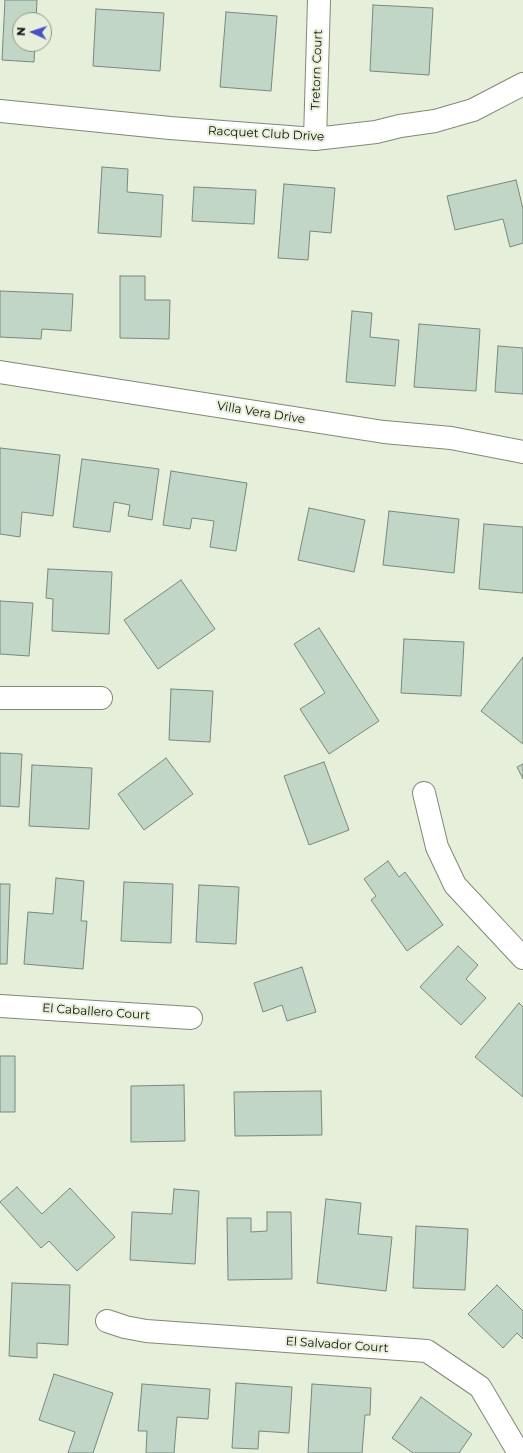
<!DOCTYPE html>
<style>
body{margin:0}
#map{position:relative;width:523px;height:1453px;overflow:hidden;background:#e6efda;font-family:Montserrat,sans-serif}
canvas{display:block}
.north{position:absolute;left:12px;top:12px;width:40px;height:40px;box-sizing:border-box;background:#e6efda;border:1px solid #8f9686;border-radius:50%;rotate:273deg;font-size:11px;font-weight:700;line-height:16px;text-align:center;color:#0d1009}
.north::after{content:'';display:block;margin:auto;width:14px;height:18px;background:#4850c5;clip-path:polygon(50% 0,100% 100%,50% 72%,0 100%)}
</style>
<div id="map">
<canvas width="523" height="1453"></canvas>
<div class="north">N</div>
</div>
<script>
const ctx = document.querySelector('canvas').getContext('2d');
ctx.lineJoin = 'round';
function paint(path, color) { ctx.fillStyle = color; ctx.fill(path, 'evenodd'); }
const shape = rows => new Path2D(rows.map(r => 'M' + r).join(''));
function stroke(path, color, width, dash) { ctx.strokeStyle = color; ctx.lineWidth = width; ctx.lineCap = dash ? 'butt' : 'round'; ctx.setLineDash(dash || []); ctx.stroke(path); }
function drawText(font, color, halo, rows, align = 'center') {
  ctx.font = font + ' Montserrat,sans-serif'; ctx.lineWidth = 4; ctx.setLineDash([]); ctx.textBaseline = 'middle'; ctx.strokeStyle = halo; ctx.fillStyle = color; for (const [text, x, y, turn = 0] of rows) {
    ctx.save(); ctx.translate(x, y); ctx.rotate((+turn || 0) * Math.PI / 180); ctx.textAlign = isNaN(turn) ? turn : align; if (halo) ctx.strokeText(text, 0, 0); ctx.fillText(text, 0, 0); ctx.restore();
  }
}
const building = shape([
 [5,0,37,0,36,20,20,20,20,44,35,44,34,62,2,60,5,0],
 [373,5,433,8,429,75,370,71,373,5],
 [96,9,164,13,160,71,93,66,96,9],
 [226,12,277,16,271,91,220,87,226,12],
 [102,167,128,169,127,192,163,195,161,237,98,233,102,167],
 [516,180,523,209,523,243,510,247,503,219,455,230,447,196,516,180],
 [284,184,335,188,331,233,310,231,308,260,278,258,284,184],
 [194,187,256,190,254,224,192,221,194,187],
 [120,276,145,276,145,300,170,300,169,339,120,338,120,276],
 [0,291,73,294,71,331,42,329,41,339,0,337,0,291],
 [352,311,372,313,370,337,399,340,395,386,346,382,352,311],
 [419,324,480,329,476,391,414,387,419,324],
 [498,346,523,348,523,394,495,392,498,346],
 [0,448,60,455,53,516,22,512,20,537,0,534,0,448],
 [82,459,159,469,152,520,128,516,130,505,114,502,110,532,73,527,82,459],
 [171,471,247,483,236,551,210,547,214,521,192,518,190,529,163,525,171,471],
 [309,508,365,520,354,572,298,560,309,508],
 [389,511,459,519,454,573,383,565,389,511],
 [484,524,523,527,523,593,479,589,484,524],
 [48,569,112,572,109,634,52,631,53,599,46,598,48,569],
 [181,580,215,629,158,669,124,620,181,580],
 [0,601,33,603,29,656,0,654,0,601],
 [319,628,379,721,329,754,300,709,325,693,294,644,319,628],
 [404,639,464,642,461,696,401,693,404,639],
 [523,657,523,744,481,711,523,657],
 [171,689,213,691,210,742,169,740,171,689],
 [0,753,22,754,19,807,0,806,0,753],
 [166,758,193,794,144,830,118,794,166,758],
 [324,762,349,830,309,845,284,776,324,762],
 [523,764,523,779,517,767,523,764],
 [32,765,92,768,89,829,29,826,32,765],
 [388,861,399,877,405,872,443,925,407,951,371,900,376,896,364,879,388,861],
 [56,878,84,881,81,921,87,921,83,969,24,964,28,912,53,914,56,878],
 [124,882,173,884,171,943,121,941,124,882],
 [0,884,10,884,7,964,0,964,0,884],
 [199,885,239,887,236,944,196,942,199,885],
 [458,946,478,965,466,979,486,998,461,1025,420,987,458,946],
 [302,967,316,1012,287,1021,282,1005,263,1012,254,983,302,967],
 [519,1003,523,1007,523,1097,475,1057,519,1003],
 [0,1056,15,1056,15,1112,0,1112,0,1056],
 [184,1085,185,1141,131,1142,131,1086,184,1085],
 [321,1091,322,1135,235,1136,234,1092,321,1091],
 [17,1187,42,1214,70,1188,115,1237,77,1271,49,1241,41,1248,0,1202,17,1187],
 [174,1189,199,1191,195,1264,130,1260,132,1212,172,1214,174,1189],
 [326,1199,361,1203,358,1234,392,1237,386,1291,317,1283,326,1199],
 [267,1212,291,1212,292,1279,228,1280,227,1218,251,1218,251,1232,267,1231,267,1212],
 [416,1226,468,1229,465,1290,413,1288,416,1226],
 [12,1283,70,1285,68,1345,37,1343,37,1358,9,1356,12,1283],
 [497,1285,523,1311,523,1339,517,1333,503,1348,468,1314,497,1285],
 [54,1374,113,1393,93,1453,68,1453,75,1432,39,1420,54,1374],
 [236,1383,292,1387,289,1433,259,1431,258,1449,232,1448,236,1383],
 [142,1384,210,1389,208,1419,177,1417,174,1453,146,1453,147,1431,138,1431,142,1384],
 [312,1384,371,1388,370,1415,365,1415,362,1453,308,1453,312,1384],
 [421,1397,472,1434,459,1453,413,1453,392,1438,421,1397]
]);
const minor = shape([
 [0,111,170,128,315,139,376,132,400,126,435,121,473,110,523,84],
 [315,139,319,0],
 [0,372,384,432,451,438,523,452],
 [0,698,101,698],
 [424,793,437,847,455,885,523,958],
 [0,1006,191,1018],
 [107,1321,125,1327,146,1331,427,1351,480,1387,519,1453]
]);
const streetNames = [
 ["Tretorn Court",317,70,-88],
 ["Racquet Club Drive",266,134,3],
 ["Villa Vera Drive",261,413,9],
 ["El Caballero Court",96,1012,4],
 ["El Salvador Court",337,1345,4]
];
paint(building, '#c2d6c8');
stroke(building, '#76897c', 1);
stroke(minor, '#818976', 24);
stroke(minor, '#fff', 22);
drawText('12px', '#0d1009', '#e6efda', streetNames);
</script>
